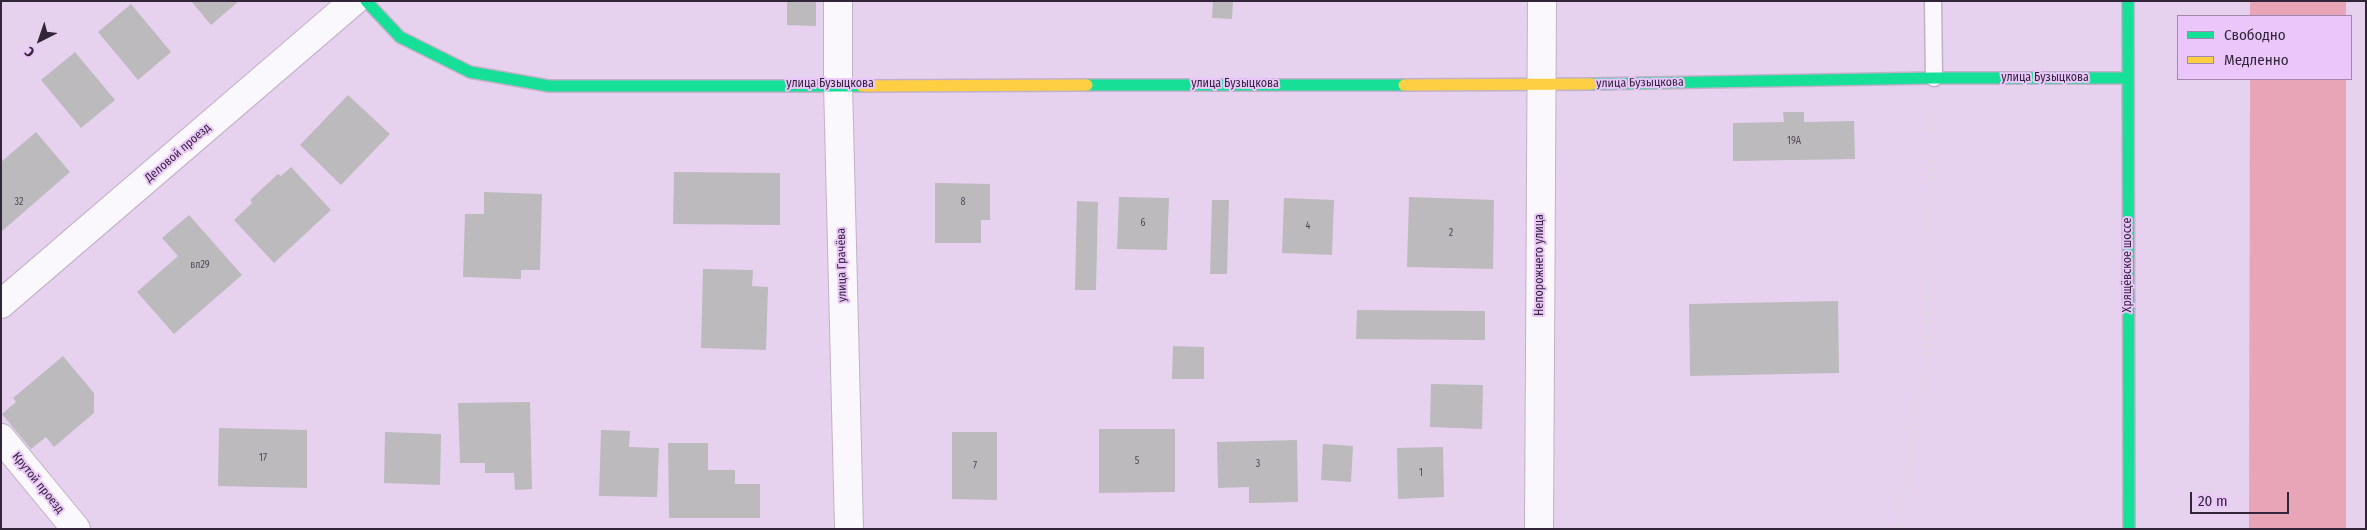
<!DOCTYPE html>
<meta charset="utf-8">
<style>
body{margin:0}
#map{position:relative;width:2367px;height:530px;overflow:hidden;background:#e6d2ef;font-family:"Fira Sans Condensed",sans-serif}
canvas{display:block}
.frame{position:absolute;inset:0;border:2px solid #332539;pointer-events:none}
.legend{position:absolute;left:2177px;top:15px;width:175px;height:65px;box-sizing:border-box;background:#ebc6fb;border:1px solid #a186ad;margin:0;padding:6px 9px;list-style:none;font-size:15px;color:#332539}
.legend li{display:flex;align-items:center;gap:10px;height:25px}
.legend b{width:25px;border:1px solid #a186ad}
.north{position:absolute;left:15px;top:15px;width:50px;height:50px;-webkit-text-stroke:4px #ebc6fb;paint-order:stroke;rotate:221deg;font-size:14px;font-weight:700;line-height:20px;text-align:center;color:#332539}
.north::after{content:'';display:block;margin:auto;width:18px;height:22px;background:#332539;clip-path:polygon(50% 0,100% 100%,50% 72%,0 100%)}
.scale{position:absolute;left:2190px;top:492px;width:99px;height:22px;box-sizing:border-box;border:2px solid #332539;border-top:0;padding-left:6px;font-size:15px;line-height:18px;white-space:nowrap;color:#332539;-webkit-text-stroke:4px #ebc6fb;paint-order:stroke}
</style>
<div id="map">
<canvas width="2367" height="530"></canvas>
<div class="frame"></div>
<ul class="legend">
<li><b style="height:6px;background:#16e098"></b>Свободно</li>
<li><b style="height:6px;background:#ffcf43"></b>Медленно</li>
</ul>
<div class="north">С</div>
<div class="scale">20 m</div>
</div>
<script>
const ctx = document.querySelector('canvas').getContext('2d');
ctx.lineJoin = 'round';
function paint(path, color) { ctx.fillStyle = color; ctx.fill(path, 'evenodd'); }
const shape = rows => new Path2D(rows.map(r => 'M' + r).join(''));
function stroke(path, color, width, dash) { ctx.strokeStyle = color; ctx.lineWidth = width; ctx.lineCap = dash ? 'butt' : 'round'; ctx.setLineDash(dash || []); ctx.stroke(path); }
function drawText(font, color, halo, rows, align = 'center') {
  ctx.font = font + ' "Fira Sans Condensed",sans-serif'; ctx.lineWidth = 4; ctx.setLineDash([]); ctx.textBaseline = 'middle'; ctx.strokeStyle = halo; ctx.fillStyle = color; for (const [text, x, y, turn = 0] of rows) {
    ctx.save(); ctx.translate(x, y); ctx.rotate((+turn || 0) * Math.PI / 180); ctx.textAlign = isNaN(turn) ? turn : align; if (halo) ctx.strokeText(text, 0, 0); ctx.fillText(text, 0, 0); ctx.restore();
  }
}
const green = shape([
 [2250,1,2346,1,2346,16,2250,16],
 [2250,79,2346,79,2346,529,2249,529]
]);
const building = shape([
 [191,1,239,1,211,25],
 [787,1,816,1,816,26,787,25],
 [1213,1,1233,1,1232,19,1212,18],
 [131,4,171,52,138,80,98,32],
 [75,52,115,100,81,128,41,80],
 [348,95,390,134,341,185,300,145],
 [1783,112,1804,112,1804,122,1854,121,1855,159,1733,161,1733,123,1784,122],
 [36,132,70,172,1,232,1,162],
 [291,167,331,210,274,263,234,220,252,203,250,200,278,174,281,176],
 [674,172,780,173,780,225,673,224],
 [935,183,990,184,990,220,981,220,981,243,935,243],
 [484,192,542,194,540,270,521,270,521,279,463,277,465,214,484,214],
 [1119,197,1169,198,1167,250,1117,249],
 [1409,197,1494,200,1493,269,1407,267],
 [1284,198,1334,200,1332,255,1282,253],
 [1212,200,1229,200,1227,274,1210,274],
 [1077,201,1098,202,1096,290,1075,290],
 [189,215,242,275,174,334,137,292,178,256,162,238],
 [703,269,753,270,752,286,768,287,766,350,701,348],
 [1838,301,1839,373,1690,376,1689,304],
 [1357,310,1485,311,1485,340,1356,339],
 [1173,346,1204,347,1204,379,1172,379],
 [63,356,94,393,94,413,54,447,46,437,31,449,2,414,16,402,13,398],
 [1431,384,1483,385,1482,429,1430,427],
 [530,402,532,489,515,490,514,473,485,473,485,463,460,463,458,403],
 [219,428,307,430,307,488,218,486],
 [1099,429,1175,429,1175,492,1099,493],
 [601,430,630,431,629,447,659,448,657,497,599,496],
 [385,432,441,434,440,485,384,483],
 [952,432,997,432,997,500,952,499],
 [1297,440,1298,502,1249,503,1249,487,1218,488,1217,442],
 [668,443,708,443,708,470,735,470,735,484,760,484,760,518,669,518],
 [1323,444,1353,446,1351,482,1321,480],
 [1443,447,1444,497,1398,499,1397,448]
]);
const path = shape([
 [1897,529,1925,366,1926,256,1932,110]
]);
const lane = shape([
 [1933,1,1934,78]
]);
const street = shape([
 [838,1,838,84,849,529],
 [1,304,354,1],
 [1,438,76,529],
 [1539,529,1542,1]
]);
const fast = shape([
 [366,1,400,37,470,72,549,86,862,86],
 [2128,1,2129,529],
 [1592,84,1934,78,2128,78],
 [1087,85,1404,85]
]);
const slow = shape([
 [1404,85,1592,84],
 [862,86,1087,85]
]);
const numberNames = [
 ["19А",1794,141],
 ["32",19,202],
 ["8",963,202],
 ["6",1143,223],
 ["4",1308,226],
 ["2",1451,233],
 ["вл29",200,265],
 ["17",263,458],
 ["5",1137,461],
 ["3",1258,464],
 ["7",975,466],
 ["1",1421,473]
];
const streetNames = [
 ["улица Бузыцкова",2045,78],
 ["улица Бузыцкова",1640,83,-1],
 ["улица Бузыцкова",830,84],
 ["улица Бузыцкова",1235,84],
 ["Деловой проезд",178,153,-41],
 ["улица Грачёва",842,265,-91],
 ["Непорожнего улица",1540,265,-90],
 ["Хрящёвское шоссе",2128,265,-90],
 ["Крутой проезд",38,483,51]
];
paint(green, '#e7a5b7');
paint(building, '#bcbabd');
stroke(lane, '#c1b1c8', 19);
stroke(street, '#c1b1c8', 30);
stroke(fast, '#c1b1c8', 14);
stroke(slow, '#c1b1c8', 14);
stroke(path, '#ded7e0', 3, [4, 4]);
stroke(lane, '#fbf8fd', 16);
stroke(street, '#fbf8fd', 28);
stroke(fast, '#16e098', 11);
stroke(slow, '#ffcf43', 11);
drawText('10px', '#554a5a', null, numberNames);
drawText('12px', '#332539', '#ebc6fb', streetNames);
</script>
